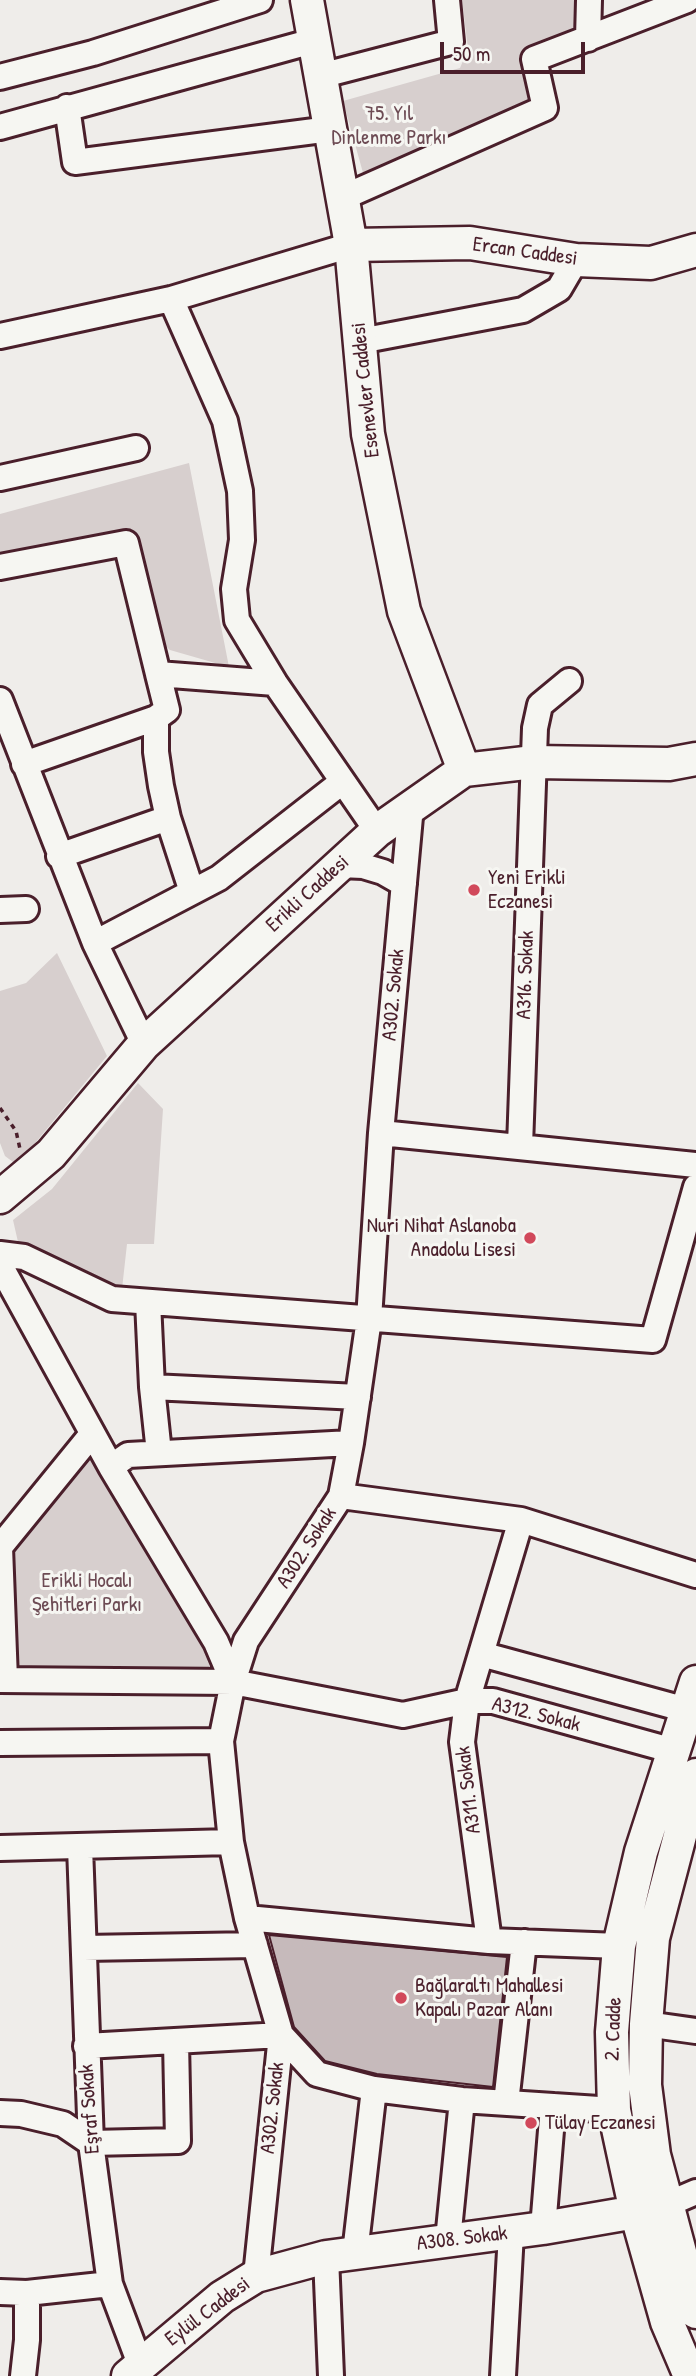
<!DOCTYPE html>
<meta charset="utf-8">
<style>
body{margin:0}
#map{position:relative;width:696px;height:2376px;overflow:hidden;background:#efedea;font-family:"Patrick Hand",sans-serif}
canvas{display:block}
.scale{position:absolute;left:440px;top:42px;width:145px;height:32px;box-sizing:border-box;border:4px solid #4a1f2b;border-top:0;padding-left:9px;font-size:21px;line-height:24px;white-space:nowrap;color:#4a1f2b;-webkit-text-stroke:5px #f6f6f2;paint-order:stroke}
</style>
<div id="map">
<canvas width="696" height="2376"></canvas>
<div class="scale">50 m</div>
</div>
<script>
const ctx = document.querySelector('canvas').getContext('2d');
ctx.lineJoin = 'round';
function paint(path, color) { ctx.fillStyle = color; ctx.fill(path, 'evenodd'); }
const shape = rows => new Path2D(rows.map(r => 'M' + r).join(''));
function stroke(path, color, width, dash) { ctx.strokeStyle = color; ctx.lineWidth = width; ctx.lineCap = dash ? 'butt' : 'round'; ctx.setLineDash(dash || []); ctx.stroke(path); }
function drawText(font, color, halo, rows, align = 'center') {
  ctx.font = font + ' "Patrick Hand",sans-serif'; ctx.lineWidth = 6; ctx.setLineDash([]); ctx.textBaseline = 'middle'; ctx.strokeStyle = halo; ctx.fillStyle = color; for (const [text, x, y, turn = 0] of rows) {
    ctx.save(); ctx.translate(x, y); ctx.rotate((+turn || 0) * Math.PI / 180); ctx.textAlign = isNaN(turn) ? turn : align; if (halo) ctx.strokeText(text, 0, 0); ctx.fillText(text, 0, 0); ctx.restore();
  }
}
const green = shape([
 [462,0,582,0,582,21,574,32,525,51,534,98,365,180,343,101,460,68,468,49],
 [189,463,229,667,170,650,160,641,130,531,0,557,0,514],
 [57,953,107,1056,17,1165,5,1156,0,1143,0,991,26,983],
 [138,1083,163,1109,154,1244,127,1244,122,1289,87,1271,18,1242,13,1220,52,1189],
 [95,1453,211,1660,208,1671,17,1670,9,1554]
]);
const building = shape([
 [269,1935,507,1957,493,2087,377,2074,325,2061,294,2027,269,1935]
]);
const path = shape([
 [0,1108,16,1131,20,1149]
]);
const minor = shape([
 [588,39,589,0],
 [320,76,451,42,447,0],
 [0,77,93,53,260,0],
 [67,107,75,162,330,129],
 [0,127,313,41],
 [344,197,545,108,534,59,687,0],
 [171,299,225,421,240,491,242,540,234,589,237,620,275,683,377,831],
 [0,336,171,299,351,245],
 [360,341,523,310,559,289,576,260],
 [0,478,136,448],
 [0,567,126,543,158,674,275,683],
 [158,674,167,710,156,718,156,752,161,786,168,818,192,892],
 [0,700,95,943,144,1044],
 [24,764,156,718],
 [59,856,168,818],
 [340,865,363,866,383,872,404,884],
 [0,910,26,909],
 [95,943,219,878,342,782],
 [381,1133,696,1165],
 [520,1146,535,728,540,705,569,681],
 [0,1254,24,1257,112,1299,653,1340,696,1187],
 [0,1265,111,1467,216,1642,233,1682],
 [148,1302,152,1387,159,1453],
 [152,1387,358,1397],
 [111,1467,128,1455,351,1443],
 [341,1496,521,1520,696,1575],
 [481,1654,687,1710],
 [0,1680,233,1682,403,1715,467,1701,493,1701,674,1751],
 [5,1680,0,1547,92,1434],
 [0,1743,221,1741],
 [80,1847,91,2143,110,2284,140,2364],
 [0,1848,231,1842],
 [247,1918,489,1941,619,1946],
 [489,1941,462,1742,467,1701,521,1520],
 [84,1948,255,1945],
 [646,2024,696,2031],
 [86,2046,281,2035,317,2074,374,2089,462,2100,614,2110],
 [506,2103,524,1942],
 [0,2113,21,2114,63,2124,91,2143,178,2141,176,2041],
 [668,2204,696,2192],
 [543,2228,553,2106],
 [448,2240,462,2100],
 [355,2253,374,2089],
 [326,2257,331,2376],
 [256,2276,281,2035,247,1918,231,1842,221,1741,233,1682,246,1641,341,1496,351,1443,369,1319,381,1133,411,806],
 [0,2292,27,2293,110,2284],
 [23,2376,27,2340,27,2293],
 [503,2376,511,2233]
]);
const major = shape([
 [307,0,351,245,368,434,404,611,464,770],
 [351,245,470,243,576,260,651,263,696,250],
 [0,1197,51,1154,144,1044,377,831,464,770,534,762,669,764,696,759],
 [696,1775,653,1938,646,2024,645,2085,654,2155,696,2312],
 [128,2376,222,2297,256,2276,326,2257,543,2228,636,2212,668,2204],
 [690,2376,667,2322,636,2212,614,2110,612,2032,619,1946,641,1852,696,1682]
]);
const markers = [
 [474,890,7,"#d1495b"],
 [530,1238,7,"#d1495b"],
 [401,1998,7,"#d1495b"],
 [531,2123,7,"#d1495b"]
];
const parkNames = [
 ["75. Yıl",389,114],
 ["Dinlenme Parkı",389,138],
 ["Erikli Hocalı",87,1581],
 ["Şehitleri Parkı",87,1605]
];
const streetNames = [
 ["Ercan Caddesi",525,252,8],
 ["Esenevler Caddesi",366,390,-96],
 ["Erikli Caddesi",308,894,-42],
 ["A316. Sokak",526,975,-88],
 ["A302. Sokak",394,995,-85],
 ["A302. Sokak",307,1548,-57],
 ["A312. Sokak",536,1715,14],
 ["A311. Sokak",469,1790,-97],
 ["2. Cadde",614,2029,-88],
 ["A302. Sokak",273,2108,-84],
 ["Eşraf Sokak",90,2109,-94],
 ["A308. Sokak",462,2239,-7],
 ["Eylül Caddesi",208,2312,-37]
];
const poiNames = [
 ["Yeni Erikli",488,878],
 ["Eczanesi",488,902],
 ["Nuri Nihat Aslanoba",516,1226,"right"],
 ["Anadolu Lisesi",516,1250,"right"],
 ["Bağlaraltı Mahallesi",415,1986],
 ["Kapalı Pazar Alanı",415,2010],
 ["Tülay Eczanesi",545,2123]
];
paint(green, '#d7cfce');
paint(building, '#c6babb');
stroke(building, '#4a1f2b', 2);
stroke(minor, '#4a1f2b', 30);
stroke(major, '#4a1f2b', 37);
stroke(path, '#4a1f2b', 3.5, [5, 5]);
stroke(minor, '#f6f6f2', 24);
stroke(major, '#f6f6f2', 32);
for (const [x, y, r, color] of markers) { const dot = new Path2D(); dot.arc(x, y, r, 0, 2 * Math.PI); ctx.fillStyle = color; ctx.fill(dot); stroke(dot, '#f6f6f2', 2.5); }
drawText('21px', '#6d4b54', '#f6f6f2', parkNames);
drawText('21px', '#4a1f2b', '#f6f6f2', streetNames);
drawText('21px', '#4a1f2b', '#f6f6f2', poiNames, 'left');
</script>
